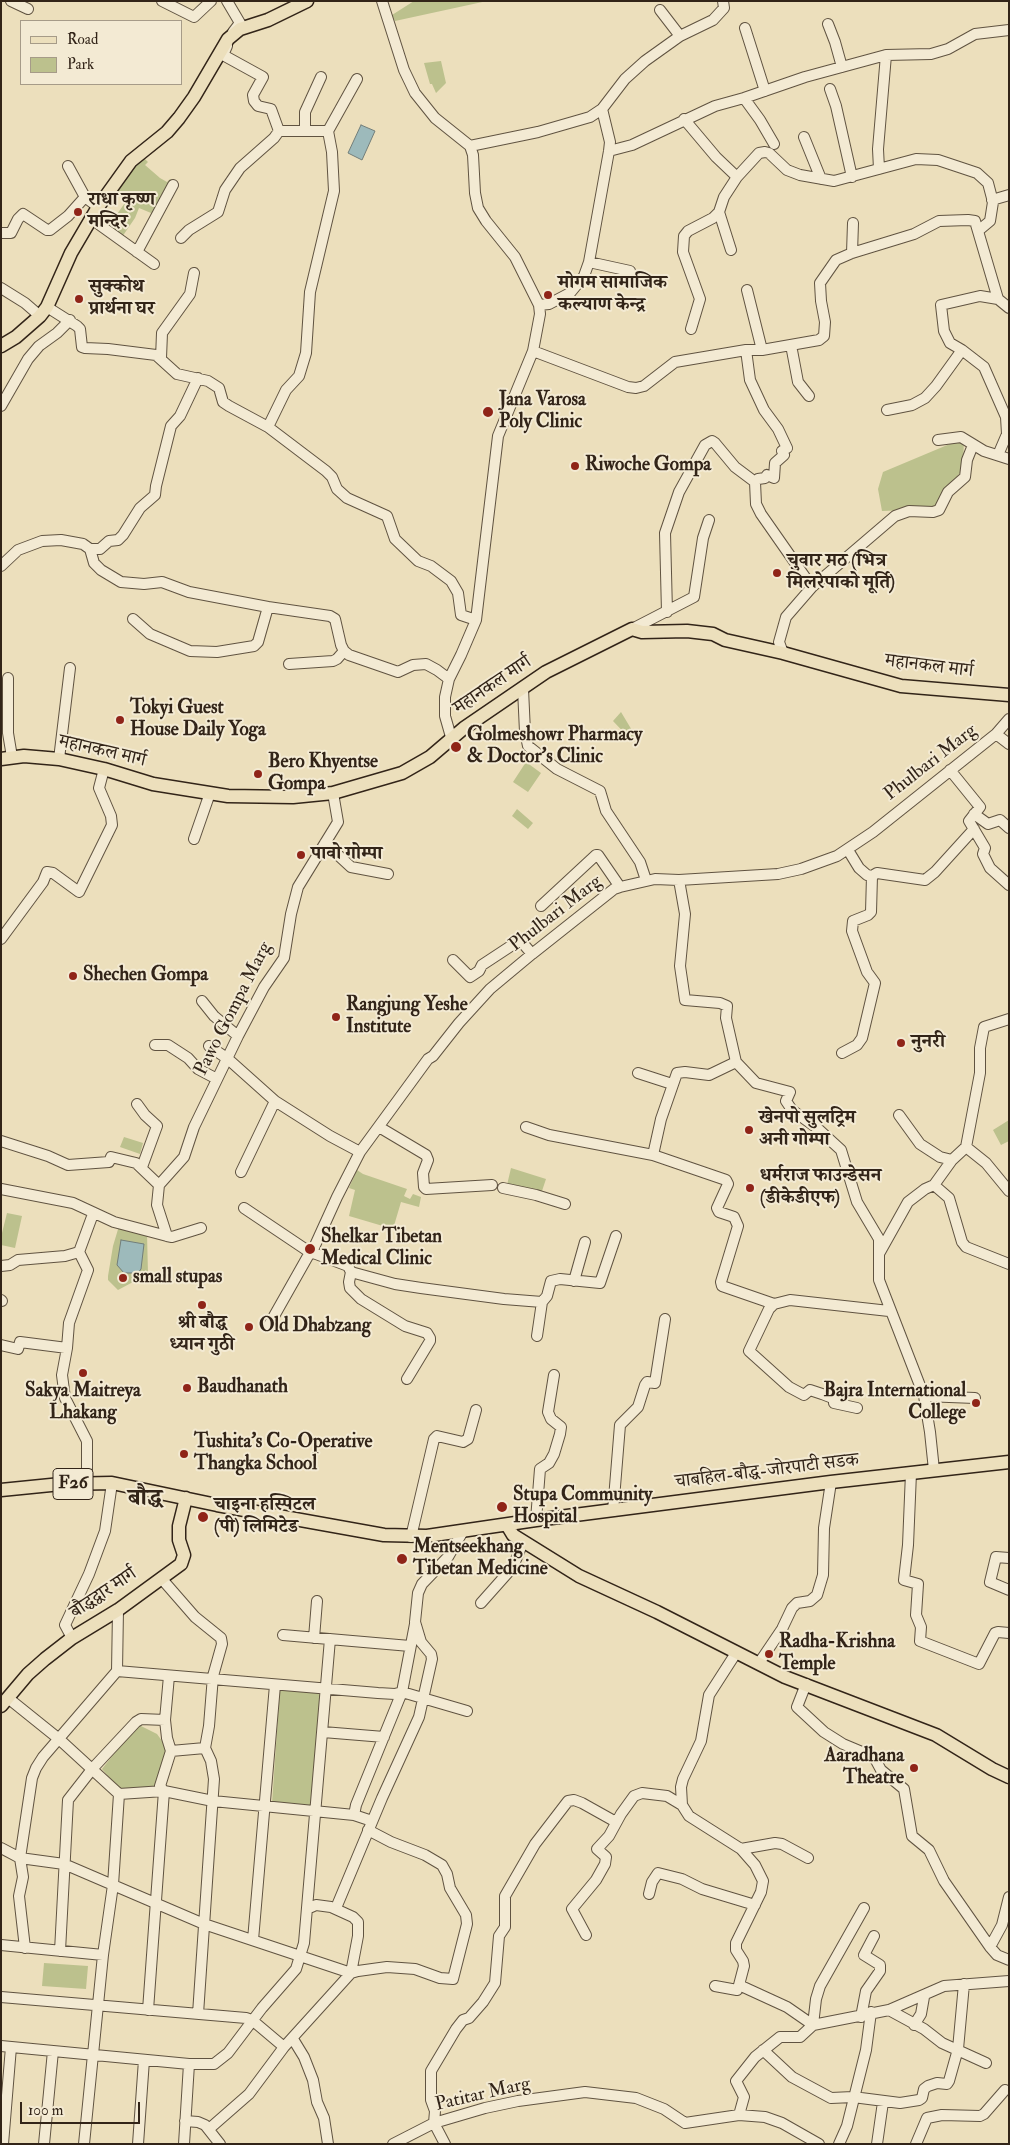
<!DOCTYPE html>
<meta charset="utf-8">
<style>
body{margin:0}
#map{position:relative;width:1010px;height:2145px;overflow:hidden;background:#ecdfbc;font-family:"IM FELL Double Pica",serif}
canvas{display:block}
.frame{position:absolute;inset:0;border:2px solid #322418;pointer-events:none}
.legend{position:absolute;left:20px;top:20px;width:162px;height:65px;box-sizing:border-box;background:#f3ead3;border:1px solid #a69b88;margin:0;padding:6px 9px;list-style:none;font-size:15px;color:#322418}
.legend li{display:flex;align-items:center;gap:10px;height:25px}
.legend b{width:25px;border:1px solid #a69b88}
.scale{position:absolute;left:20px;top:2102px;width:120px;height:22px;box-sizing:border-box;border:2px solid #322418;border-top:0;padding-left:6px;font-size:15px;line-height:18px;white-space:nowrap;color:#322418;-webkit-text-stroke:4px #f3ead3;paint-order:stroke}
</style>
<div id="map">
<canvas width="1010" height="2145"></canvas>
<div class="frame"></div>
<ul class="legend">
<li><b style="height:6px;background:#ecdfbc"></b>Road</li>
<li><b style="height:14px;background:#bcc18d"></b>Park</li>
</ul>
<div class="scale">100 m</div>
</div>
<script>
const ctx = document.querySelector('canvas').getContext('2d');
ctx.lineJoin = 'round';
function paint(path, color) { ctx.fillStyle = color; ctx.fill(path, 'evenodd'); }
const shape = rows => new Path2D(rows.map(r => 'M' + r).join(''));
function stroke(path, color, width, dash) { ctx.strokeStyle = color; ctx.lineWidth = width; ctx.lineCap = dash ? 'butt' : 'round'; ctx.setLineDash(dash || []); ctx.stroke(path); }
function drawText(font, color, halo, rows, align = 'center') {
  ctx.font = font + ' "IM FELL Double Pica","Noto Serif Devanagari",serif'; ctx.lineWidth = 4; ctx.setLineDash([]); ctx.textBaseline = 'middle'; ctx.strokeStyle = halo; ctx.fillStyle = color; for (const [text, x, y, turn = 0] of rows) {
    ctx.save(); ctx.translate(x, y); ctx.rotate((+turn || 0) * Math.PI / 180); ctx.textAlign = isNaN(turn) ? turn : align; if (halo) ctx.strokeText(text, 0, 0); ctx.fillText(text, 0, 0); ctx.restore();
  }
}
const green = shape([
 [414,1,487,1,395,21,392,15],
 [441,61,446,83,436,93,432,84,430,84,424,63],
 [143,157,148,162,145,165,160,178,167,182,170,179,174,181,152,217,150,216,151,213,139,208,135,218,122,237,97,219,99,216,110,224,127,200,115,192],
 [964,438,963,468,936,509,882,511,878,489,883,472],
 [621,712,633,732,635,730,639,736,632,741,613,721],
 [526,762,541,773,528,792,513,782],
 [517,809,533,823,528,829,512,816],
 [1009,1120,1009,1141,1001,1145,993,1130],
 [124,1137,143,1143,140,1154,120,1147],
 [511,1168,546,1179,541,1194,507,1185],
 [357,1170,363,1174,407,1189,404,1196,410,1199,413,1194,421,1197,419,1207,401,1202,393,1229,349,1216,355,1190,349,1188],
 [7,1213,22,1216,15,1248,1,1245,1,1237],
 [119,1226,147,1233,148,1274,118,1290,108,1280,108,1276,113,1246],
 [280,1688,324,1692,312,1809,272,1803],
 [136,1726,141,1726,157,1734,170,1752,154,1786,126,1791,120,1790,102,1769],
 [44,1963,88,1966,86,1989,42,1986]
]);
const water = shape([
 [361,125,375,131,362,160,348,153,361,125],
 [121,1240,144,1244,141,1269,138,1273,124,1273,117,1265,121,1240]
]);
const minor = shape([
 [11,1,28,9],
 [162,1,194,17,211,1],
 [227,1,240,23,233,32],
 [382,1,404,70,415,93,435,118,470,146,473,155,475,193,478,208,486,221,515,257,539,305,540,314,533,351,498,436,476,620,461,655,449,679,445,697,445,716,451,737],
 [660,10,680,36],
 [828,24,835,42,842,67],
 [745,28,765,91],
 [830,89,836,106,852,177],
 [744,98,760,120,774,144],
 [684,119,716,157,737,177,724,197,719,212,713,218,688,231,684,236,683,252,700,299,691,329],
 [305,131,305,112,321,77],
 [328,131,357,79],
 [804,137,821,179],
 [470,146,538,132,590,117,602,109,625,79,645,61,680,36,713,20,724,8,723,1],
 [609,151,632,145,715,106,744,98,805,77,886,55,931,54,948,49,975,34,1009,30],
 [68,166,85,197,98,207],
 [879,169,878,149,886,55],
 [737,177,759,153,765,152,769,153,787,170,800,175,834,181,916,159,938,160,977,173,988,183,993,202,990,221,978,231],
 [992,200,1009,195],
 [719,212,731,250],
 [90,218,154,264],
 [1,233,11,233,18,219,23,214,47,230,50,230,68,216,85,197],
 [181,238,189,230,218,212,225,190,240,168,274,138,279,131,271,109,258,106,254,101,253,95,263,77,223,55,227,46],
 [137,252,173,185],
 [852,253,853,223],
 [589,262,630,271],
 [1,288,25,303,40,316],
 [747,290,762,350],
 [539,305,549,304,570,293,584,276,589,262,609,151,610,142,602,109],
 [47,307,77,326,80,329,82,347,85,348,108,349,156,355,177,374,208,381,219,388,223,402,229,406,268,427,326,471,332,477,337,489,347,498,387,516,395,539,418,561,431,566,451,581,458,593,461,615,476,620],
 [791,345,798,382,809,396],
 [746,350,750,380,764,410,778,429,787,448,782,451,784,455,775,463,774,478,767,475,765,478,758,479,755,482,756,504,761,514,812,587],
 [962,350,950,343,944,331,941,305,980,296,998,299],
 [533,351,628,387,636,388,644,386,675,362,746,350,762,350,819,340,824,336,825,322,821,301,820,283,836,260,852,253,914,234,939,221,968,220,975,221,998,299,1009,308],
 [161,358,162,333,190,294,194,273],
 [1,406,28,359,39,346,57,333,70,320],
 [887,410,912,405,925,398,936,386,962,350,984,367,1006,417,1007,434,998,455],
 [268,427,286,390,299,376,306,353,310,292,334,191,332,152,328,131,279,131],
 [938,440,961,437,984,451,1009,459],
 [90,549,94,563,101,570,121,582,144,584,162,582,189,592,268,607],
 [1,566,18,550,42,541,61,540,83,544,90,549,100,549,109,541,118,540,123,535,140,508,155,495,156,486,171,426,180,416,198,378],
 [667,612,665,533,679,492,705,445,712,441,715,443,735,467,755,482],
 [133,619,150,634,190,651,217,652,254,646,258,642,268,607,330,616,335,619,341,645,344,651,349,655,398,672,413,665,426,664,437,670,449,679],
 [632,629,694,597,703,538,709,520],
 [783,653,779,642,786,617,812,587,895,516,909,511,933,512,939,510,948,492,965,477,967,460,973,445],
 [289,664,333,661,337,659,344,651],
 [8,678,8,733,12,757],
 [523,689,525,732,528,746,557,769,600,791,606,811,640,862,646,880],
 [996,734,1009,744],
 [59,759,70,668],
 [950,770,980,807,969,821,985,848,983,854,990,868,1009,885],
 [974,814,988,824,1000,820,1009,828],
 [194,839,210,793],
 [325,843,351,867,388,874],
 [872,876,877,873,925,880,935,872,974,829],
 [679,880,685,914,680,966,685,1000,720,1003,727,1006,726,1018,736,1062,756,1083,790,1092,786,1101,792,1110,817,1128,841,1150,857,1202,879,1239,879,1280,924,1396,930,1432,934,1470],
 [541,906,596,855,598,855,620,887],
 [1,939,43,882,47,872,53,873,79,892,112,825,111,816,99,788,104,769],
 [453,960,470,977,479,971,482,965,520,940,532,954],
 [202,1001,214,1016,238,1036],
 [155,1045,168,1045,188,1058,198,1069,217,1079],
 [209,1046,228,1059,275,1101,330,1136,360,1152],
 [842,1053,857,1045,862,1038,875,983,867,972,852,931,853,921,868,915,871,912,872,876,867,875,859,868,848,850],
 [736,1062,709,1075,685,1072,677,1073,661,1119,653,1155,726,1180,728,1184,717,1208,719,1212,734,1217,738,1226,721,1282,722,1286,774,1304],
 [638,1073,672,1084],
 [137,1104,145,1115,157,1126,142,1167],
 [899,1115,920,1144,940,1157,952,1160],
 [379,1127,426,1155,428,1160,423,1173,424,1187,426,1189,492,1185],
 [526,1127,549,1135,653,1155],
 [1,1141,48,1156,68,1165,109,1162,111,1157,136,1163,159,1185,157,1205,167,1236],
 [966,1147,986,1163,1009,1191],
 [241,1172,275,1101],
 [159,1185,184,1157,194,1127,238,1036,264,987,284,958,291,914,298,887,338,822,333,793],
 [934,1185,949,1198,962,1242,966,1247,1009,1264],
 [503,1188,536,1195,565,1204],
 [1,1189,73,1203,114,1222,167,1236,172,1237,201,1228],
 [244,1208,308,1251,348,1266,351,1272,349,1282,350,1288,361,1299,405,1326,427,1333,430,1338,430,1341,407,1379],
 [880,1252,908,1202,925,1189,934,1185,952,1160,966,1147,980,1073,980,1048,984,1027,1009,1019],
 [1,1266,10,1265,18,1260,65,1256,79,1252],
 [351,1272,395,1284,421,1288,504,1299,542,1302],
 [574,1281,585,1242],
 [1,1300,2,1301],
 [269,1325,308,1256,312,1252,337,1197,360,1152,428,1059,433,1056,459,1023,490,989,532,954,614,889,620,887,655,879,679,880,778,874,801,869,837,856,873,832,996,734,1009,719],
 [537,1336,542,1302,547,1296,551,1281,560,1279,600,1283,616,1236],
 [1,1345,18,1349,20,1342,67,1348],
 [924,1396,975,1398],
 [857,1408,834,1403,835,1399,822,1394,810,1390,804,1395,789,1387,749,1351,769,1309,774,1304,790,1300,889,1311],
 [911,1473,908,1545,904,1580,918,1584,916,1615,921,1627,920,1641,979,1664,995,1633,998,1632,1009,1633],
 [87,1483,87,1441,65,1398,62,1375,67,1348,69,1323,88,1270,79,1252,93,1214],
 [613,1511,620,1425,638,1407,645,1385,647,1382,655,1383,665,1319],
 [536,1520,540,1469,549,1463,554,1454,560,1434,561,1427,551,1419,548,1412,554,1375],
 [411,1537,434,1439,437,1436,463,1442,468,1439,476,1410],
 [1009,1558,996,1557,990,1582,1009,1590],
 [161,1578,195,1617,221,1638,222,1644,213,1676,209,1726,205,1748,211,1761,214,1779,198,2014],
 [481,1603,513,1567,523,1542],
 [283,1635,410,1646],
 [72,1638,65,1625,89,1574,105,1531,112,1483],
 [314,1638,317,1601],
 [759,1663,782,1629,792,1608,797,1603,810,1601,817,1595,823,1575,824,1528,831,1482],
 [117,1671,378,1693,395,1694,402,1692,467,1711],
 [806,1684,797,1707,824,1732,843,1744,874,1757,881,1770,904,1789,912,1836,929,1850,944,1881,990,1947,997,1955,1009,1960],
 [8,1698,59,1739,119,1794,113,1885,103,1955,84,2144],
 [323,1732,384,1737],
 [171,1751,205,1748],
 [119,1794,164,1791,213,1801,354,1815,372,1821],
 [682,1805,681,1787,683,1779,701,1741,709,1695,736,1653],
 [354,1815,356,1805,402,1692,415,1624],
 [1,1848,20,1858,64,1864,204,1924,351,1973,358,1936,358,1922,353,1917,331,1907,316,1905,307,1909],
 [741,1849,775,1843,782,1844,808,1858],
 [649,1894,652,1882,658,1873,682,1879,702,1889,755,1905],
 [336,1908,382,1798,419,1717,432,1659,431,1654,421,1642,415,1622,418,1593,422,1584,448,1557,462,1533],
 [586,1935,572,1909,596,1880,605,1864,606,1857,597,1849,609,1836,621,1814,634,1796,642,1793,667,1796,682,1805,689,1816,741,1849,755,1865,763,1881,761,1892,736,1943,736,1950,743,1961,744,1966,739,1985,737,1990,715,1986],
 [253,1940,275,1685],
 [1,1945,103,1955],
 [990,1947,1002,1925,1009,1897],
 [25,1948,19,1896,23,1877,20,1858,32,1778,36,1768,43,1757,117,1671,118,1610],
 [60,1951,68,1800,93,1768,136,1722,141,1719,165,1720],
 [739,1985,787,2007,813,2025,816,1999,820,1986,864,1908],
 [1,1997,246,2018,252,2020,284,2047],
 [148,2010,164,1791,160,1786,171,1751,167,1738,165,1720,169,1676],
 [889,2010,924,2029,942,2043,986,2063],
 [861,2017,866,1991,880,1971,880,1965,864,1955,874,1936],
 [914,2025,921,2014,924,1997],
 [293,2039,304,2057,313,2080,317,2102,324,2118,328,2144],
 [1,2046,189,2064,214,2064,228,2053,262,2008,296,1969,304,1943,330,1639],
 [763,2050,792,2077,831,2098,853,2097,900,2103,919,2100,922,2098,924,2089,928,2086,937,2083,947,2084,949,2081,958,2049,964,1984],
 [739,2115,744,2097,736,2081,755,2057,780,2037,800,2037,813,2025,889,2010,944,1986,1009,1981],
 [185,2121,198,2122,205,2125,220,2144],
 [209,2129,249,2094,284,2047,351,1973,358,1971,387,1967,415,1969,440,1978,453,1979,467,1924,466,1915,450,1888,447,1874,442,1865,425,1855,391,1842,368,1830],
 [3,2144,11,2047],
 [44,2144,53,2051],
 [138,2144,144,2060],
 [184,2144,189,2064],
 [393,2144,434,2123,485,2108,518,2101,585,2092,636,2098,664,2109,685,2123,739,2115,765,2117,782,2123,819,2144],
 [445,2144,434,2123,435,2111,431,2100,431,2071,456,2029,463,2020,469,2018,483,2002,495,1983,499,1936,505,1927,505,1896,535,1844,568,1801,574,1800,582,1803,616,1822],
 [839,2144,847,2126,866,2050,871,2012],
 [877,2144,883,2102],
 [916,2144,927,2118,942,2115,980,2116,984,2114,1005,2090]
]);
const major = shape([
 [1,346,16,337,40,316,47,307,71,253,98,207,131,161,167,132,179,118,194,97,228,39,240,29,268,20,307,1],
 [1,759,24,756,59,759,104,769,153,784,228,796,293,797,333,793,402,773,430,757,464,728,546,672,632,629,642,632,687,631,713,634,725,640,783,653,901,686,1009,695],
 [1,1490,61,1484,112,1483,217,1505,384,1535,427,1536,536,1520,831,1482,1009,1462],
 [507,1525,513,1535,579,1576,657,1612,785,1677,936,1735,992,1769,1009,1777],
 [1,1706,28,1674,45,1659,72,1638,118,1610,181,1564,184,1555,179,1540,179,1526,186,1498]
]);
const markers = [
 [78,212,5,"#8f2418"],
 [548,295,5,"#8f2418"],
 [79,299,5,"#8f2418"],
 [488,412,6,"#8f2418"],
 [575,466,5,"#8f2418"],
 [777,573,5,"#8f2418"],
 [120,720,5,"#8f2418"],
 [456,747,6,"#8f2418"],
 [258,774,5,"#8f2418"],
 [301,855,5,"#8f2418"],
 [73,976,5,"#8f2418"],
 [336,1017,5,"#8f2418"],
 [901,1043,5,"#8f2418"],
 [749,1130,5,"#8f2418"],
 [750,1188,5,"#8f2418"],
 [310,1249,6,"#8f2418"],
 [123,1278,5,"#8f2418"],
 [202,1305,5,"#8f2418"],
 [249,1327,5,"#8f2418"],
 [83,1373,5,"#8f2418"],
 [187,1388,5,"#8f2418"],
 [976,1403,5,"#8f2418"],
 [184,1454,5,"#8f2418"],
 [502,1507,6,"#8f2418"],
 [203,1517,6,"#8f2418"],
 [402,1559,6,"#8f2418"],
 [769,1654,5,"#8f2418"],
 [914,1768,5,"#8f2418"]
];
const shields = [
 [73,1484,40]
];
const shieldNames = [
 ["F26",73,1484]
];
const poiNames = [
 ["राधा कृष्ण",88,201],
 ["मन्दिर",88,223],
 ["मोगम सामाजिक",558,284],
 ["कल्याण केन्द्र",558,306],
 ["सुक्कोथ",89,288],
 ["प्रार्थना घर",89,310],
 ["Jana Varosa",499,401],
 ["Poly Clinic",499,423],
 ["Riwoche Gompa",585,466],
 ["चुवार मठ (भित्र",787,562],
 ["मिलरेपाको मूर्ति)",787,584],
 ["Tokyi Guest",130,709],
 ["House Daily Yoga",130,731],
 ["Golmeshowr Pharmacy",467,736],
 ["& Doctor's Clinic",467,758],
 ["Bero Khyentse",268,763],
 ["Gompa",268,785],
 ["पावो गोम्पा",311,855],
 ["Shechen Gompa",83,976],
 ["Rangjung Yeshe",346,1006],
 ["Institute",346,1028],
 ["नुनरी",911,1043],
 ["खेनपो सुलट्रिम",759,1119],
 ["अनी गोम्पा",759,1141],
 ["धर्मराज फाउन्डेसन",760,1177],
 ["(डीकेडीएफ)",760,1199],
 ["Shelkar Tibetan",321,1238],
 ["Medical Clinic",321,1260],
 ["small stupas",133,1278],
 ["श्री बौद्ध",202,1324,"center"],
 ["ध्यान गुठी",202,1346,"center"],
 ["Old Dhabzang",259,1327],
 ["Baudhanath",197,1388],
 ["Sakya Maitreya",83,1392,"center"],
 ["Lhakang",83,1414,"center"],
 ["Bajra International",966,1392,"right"],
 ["College",966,1414,"right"],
 ["Tushita's Co-Operative",194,1443],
 ["Thangka School",194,1465],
 ["Stupa Community",513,1496],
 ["Hospital",513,1518],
 ["चाइना हस्पिटल",214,1506],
 ["(पी) लिमिटेड",214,1528],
 ["Mentseekhang",413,1548],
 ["Tibetan Medicine",413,1570],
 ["Radha-Krishna",779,1643],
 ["Temple",779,1665],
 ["Aaradhana",904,1757,"right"],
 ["Theatre",904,1779,"right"]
];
const streetNames = [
 ["महानकल मार्ग",929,667,7],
 ["महानकल मार्ग",493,686,-34],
 ["महानकल मार्ग",102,752,13],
 ["Phulbari Marg",931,763,-38],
 ["Phulbari Marg",556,914,-38],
 ["Pawo Gompa Marg",234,1009,-63],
 ["चाबहिल-बौद्ध-जोरपाटी सडक",767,1472,-7],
 ["बौद्धद्वार मार्ग",104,1594,-34],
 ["Patitar Marg",483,2095,-13]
];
const districtNames = [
 ["बौद्ध",145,1500]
];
paint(green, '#bcc18d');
paint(water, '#9dbabb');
stroke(water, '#727e7a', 1);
stroke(minor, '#605341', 12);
stroke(major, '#322418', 15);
stroke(minor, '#f3ead3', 10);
stroke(major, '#ecdfbc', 12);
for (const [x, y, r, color] of markers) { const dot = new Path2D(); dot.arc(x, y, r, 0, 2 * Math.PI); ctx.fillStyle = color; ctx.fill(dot); stroke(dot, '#f3ead3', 2); }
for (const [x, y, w] of shields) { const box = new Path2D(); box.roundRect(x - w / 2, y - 15.5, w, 31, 4); ctx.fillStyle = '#f3ead3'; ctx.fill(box); stroke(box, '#322418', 1); }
drawText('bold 18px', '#322418', null, shieldNames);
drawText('bold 19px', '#322418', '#f3ead3', poiNames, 'left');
drawText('19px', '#322418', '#f3ead3', streetNames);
drawText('bold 24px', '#322418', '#f3ead3', districtNames);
</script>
